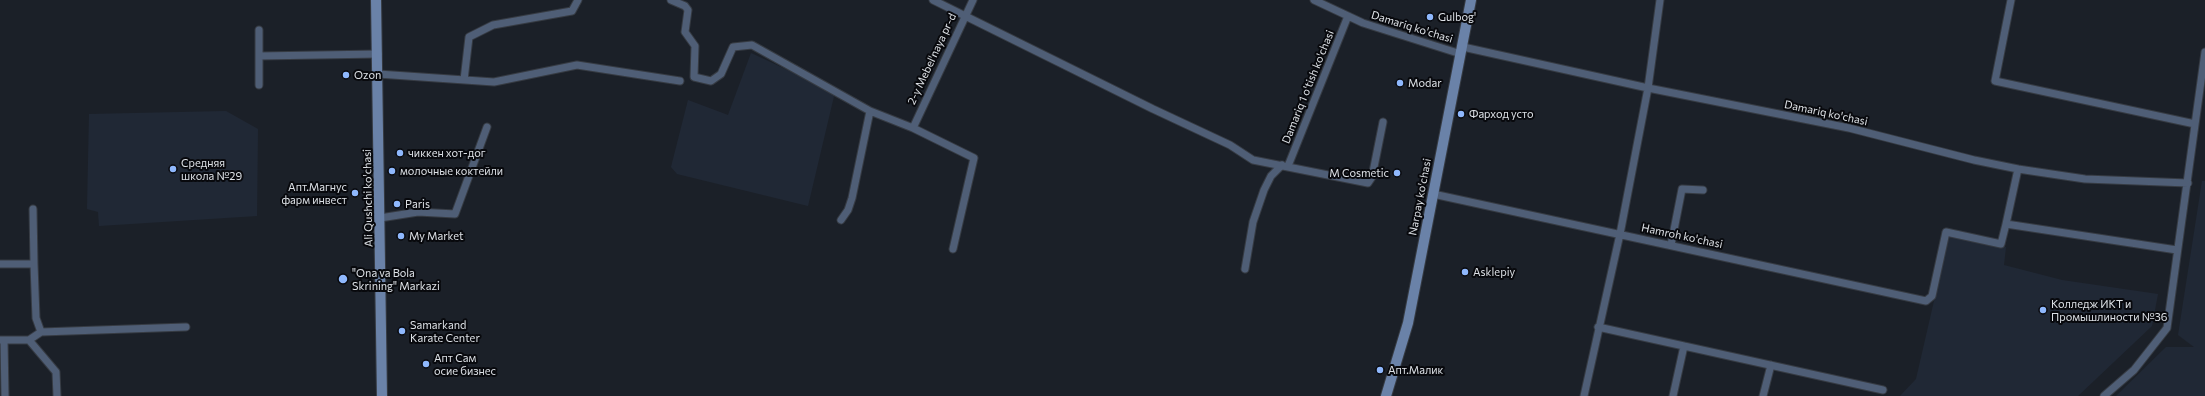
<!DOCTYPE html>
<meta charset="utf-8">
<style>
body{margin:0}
canvas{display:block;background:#1b2028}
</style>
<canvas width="2205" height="396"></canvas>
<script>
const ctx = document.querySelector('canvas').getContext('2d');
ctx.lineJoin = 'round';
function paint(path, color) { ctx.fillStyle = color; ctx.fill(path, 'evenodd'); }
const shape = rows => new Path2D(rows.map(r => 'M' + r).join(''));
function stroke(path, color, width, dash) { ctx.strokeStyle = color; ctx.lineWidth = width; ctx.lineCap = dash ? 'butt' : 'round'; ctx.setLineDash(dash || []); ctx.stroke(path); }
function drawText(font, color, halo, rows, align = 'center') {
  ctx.font = font + ' Commissioner,sans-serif'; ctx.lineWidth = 4; ctx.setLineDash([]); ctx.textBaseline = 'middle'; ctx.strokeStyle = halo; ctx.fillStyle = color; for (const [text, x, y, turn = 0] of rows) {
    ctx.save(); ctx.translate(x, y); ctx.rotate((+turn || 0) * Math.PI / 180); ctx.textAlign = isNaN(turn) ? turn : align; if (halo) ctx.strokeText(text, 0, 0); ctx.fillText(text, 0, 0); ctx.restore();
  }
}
const built = shape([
 [751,53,835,92,808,206,677,174,671,167,688,100,728,115],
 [226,111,258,129,257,216,99,226,98,212,87,209,89,114],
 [2202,181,2205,181,2205,396,2116,396,2166,347,2194,347,2178,335],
 [1949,236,2006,247,2004,265,2062,280,2158,294,2152,326,2078,396,1900,396,1916,379]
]);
const street = shape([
 [671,0,685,6,688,10,685,32,695,46,694,77,711,81,721,74,733,47,752,45,870,111,913,128,974,158,953,249],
 [933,0,1153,109,1230,145,1253,160,1368,183,1372,177,1383,122],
 [1314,0,1363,23,1461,54],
 [2011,0,1995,81,2195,124],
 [259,30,259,85],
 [1463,47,1648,88,1849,128,1974,160,2018,169,2085,179,2188,183],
 [259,56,378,54],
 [378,74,494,82,577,65,680,81],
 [464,80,469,37,493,25,572,11,578,0],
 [913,128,973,0],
 [1288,166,1348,16],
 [2018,169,2006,224,2177,250],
 [1433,194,1926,301,1932,296,1946,232,2001,244,2006,224],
 [33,209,34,264],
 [380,218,418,212,455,214,487,127],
 [841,220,848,210,852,198,870,111],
 [1671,245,1682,189,1703,190],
 [0,264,34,264,36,318,41,332],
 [1245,269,1253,222,1264,190,1271,176,1282,165],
 [1598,327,1883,390],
 [0,340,29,340,41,332,186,327],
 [4,340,5,396],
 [29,340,56,372,57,396],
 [1584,396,1620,234,1648,88,1660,0],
 [1673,396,1684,346],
 [1763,396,1771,365],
 [2104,396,2134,370,2167,328,2205,52]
]);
const secondary = shape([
 [376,0,382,396],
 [1386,396,1408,323,1471,0]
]);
const markers = [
 [1430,17,4,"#8fb8fd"],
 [346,75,4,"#8fb8fd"],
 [1400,83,4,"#8fb8fd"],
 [1461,114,4,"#8fb8fd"],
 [400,153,4,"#8fb8fd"],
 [173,169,4,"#8fb8fd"],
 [392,171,4,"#8fb8fd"],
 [1397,173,4,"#8fb8fd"],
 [355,193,4,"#8fb8fd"],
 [397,204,4,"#8fb8fd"],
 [401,236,4,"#8fb8fd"],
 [1465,272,4,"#8fb8fd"],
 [343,279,5,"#8fb8fd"],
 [2043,310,4,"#8fb8fd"],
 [402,331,4,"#8fb8fd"],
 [426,364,4,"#8fb8fd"],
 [1380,370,4,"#8fb8fd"]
];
const poiNames = [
 ["Gulbog'",1438,17],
 ["Ozon",354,75],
 ["Modar",1408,83],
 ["Фарход усто",1469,114],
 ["чиккен хот-дог",408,153],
 ["Средняя",181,163],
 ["школа №29",181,176],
 ["молочные коктейли",400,171],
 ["M Cosmetic",1389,173,"right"],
 ["Апт.Магнус",347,187,"right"],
 ["фарм инвест",347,200,"right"],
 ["Paris",405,204],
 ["My Market",409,236],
 ["Asklepiy",1473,272],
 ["\"Ona va Bola",352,273],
 ["Skrining\" Markazi",352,286],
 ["Колледж ИКТ и",2051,304],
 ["Промышлиности №36",2051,317],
 ["Samarkand",410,325],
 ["Karate Center",410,338],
 ["Апт Сам",434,358],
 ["осие бизнес",434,371],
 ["Апт.Малик",1388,370]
];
const streetNames = [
 ["Damariq ko'chasi",1412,27,17],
 ["2-y Mebel'naya pr-d",932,59,-65],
 ["Damariq 1 o'tish ko'chasi",1308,87,-68],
 ["Damariq ko'chasi",1826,113,12],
 ["Narpay ko'chasi",1420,197,-79],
 ["Ali Qushchi ko'chasi",368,198,-91],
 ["Hamroh ko'chasi",1682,236,12]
];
paint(built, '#202835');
stroke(street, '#363b43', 9);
stroke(secondary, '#363b43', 12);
stroke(street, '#4f5e76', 7);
stroke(secondary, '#6a82a8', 10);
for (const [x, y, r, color] of markers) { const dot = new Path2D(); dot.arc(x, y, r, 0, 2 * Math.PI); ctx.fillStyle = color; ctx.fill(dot); stroke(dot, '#08090d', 1.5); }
drawText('11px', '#dde1e6', '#08090d', poiNames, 'left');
drawText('11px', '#dde1e6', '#08090d', streetNames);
</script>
